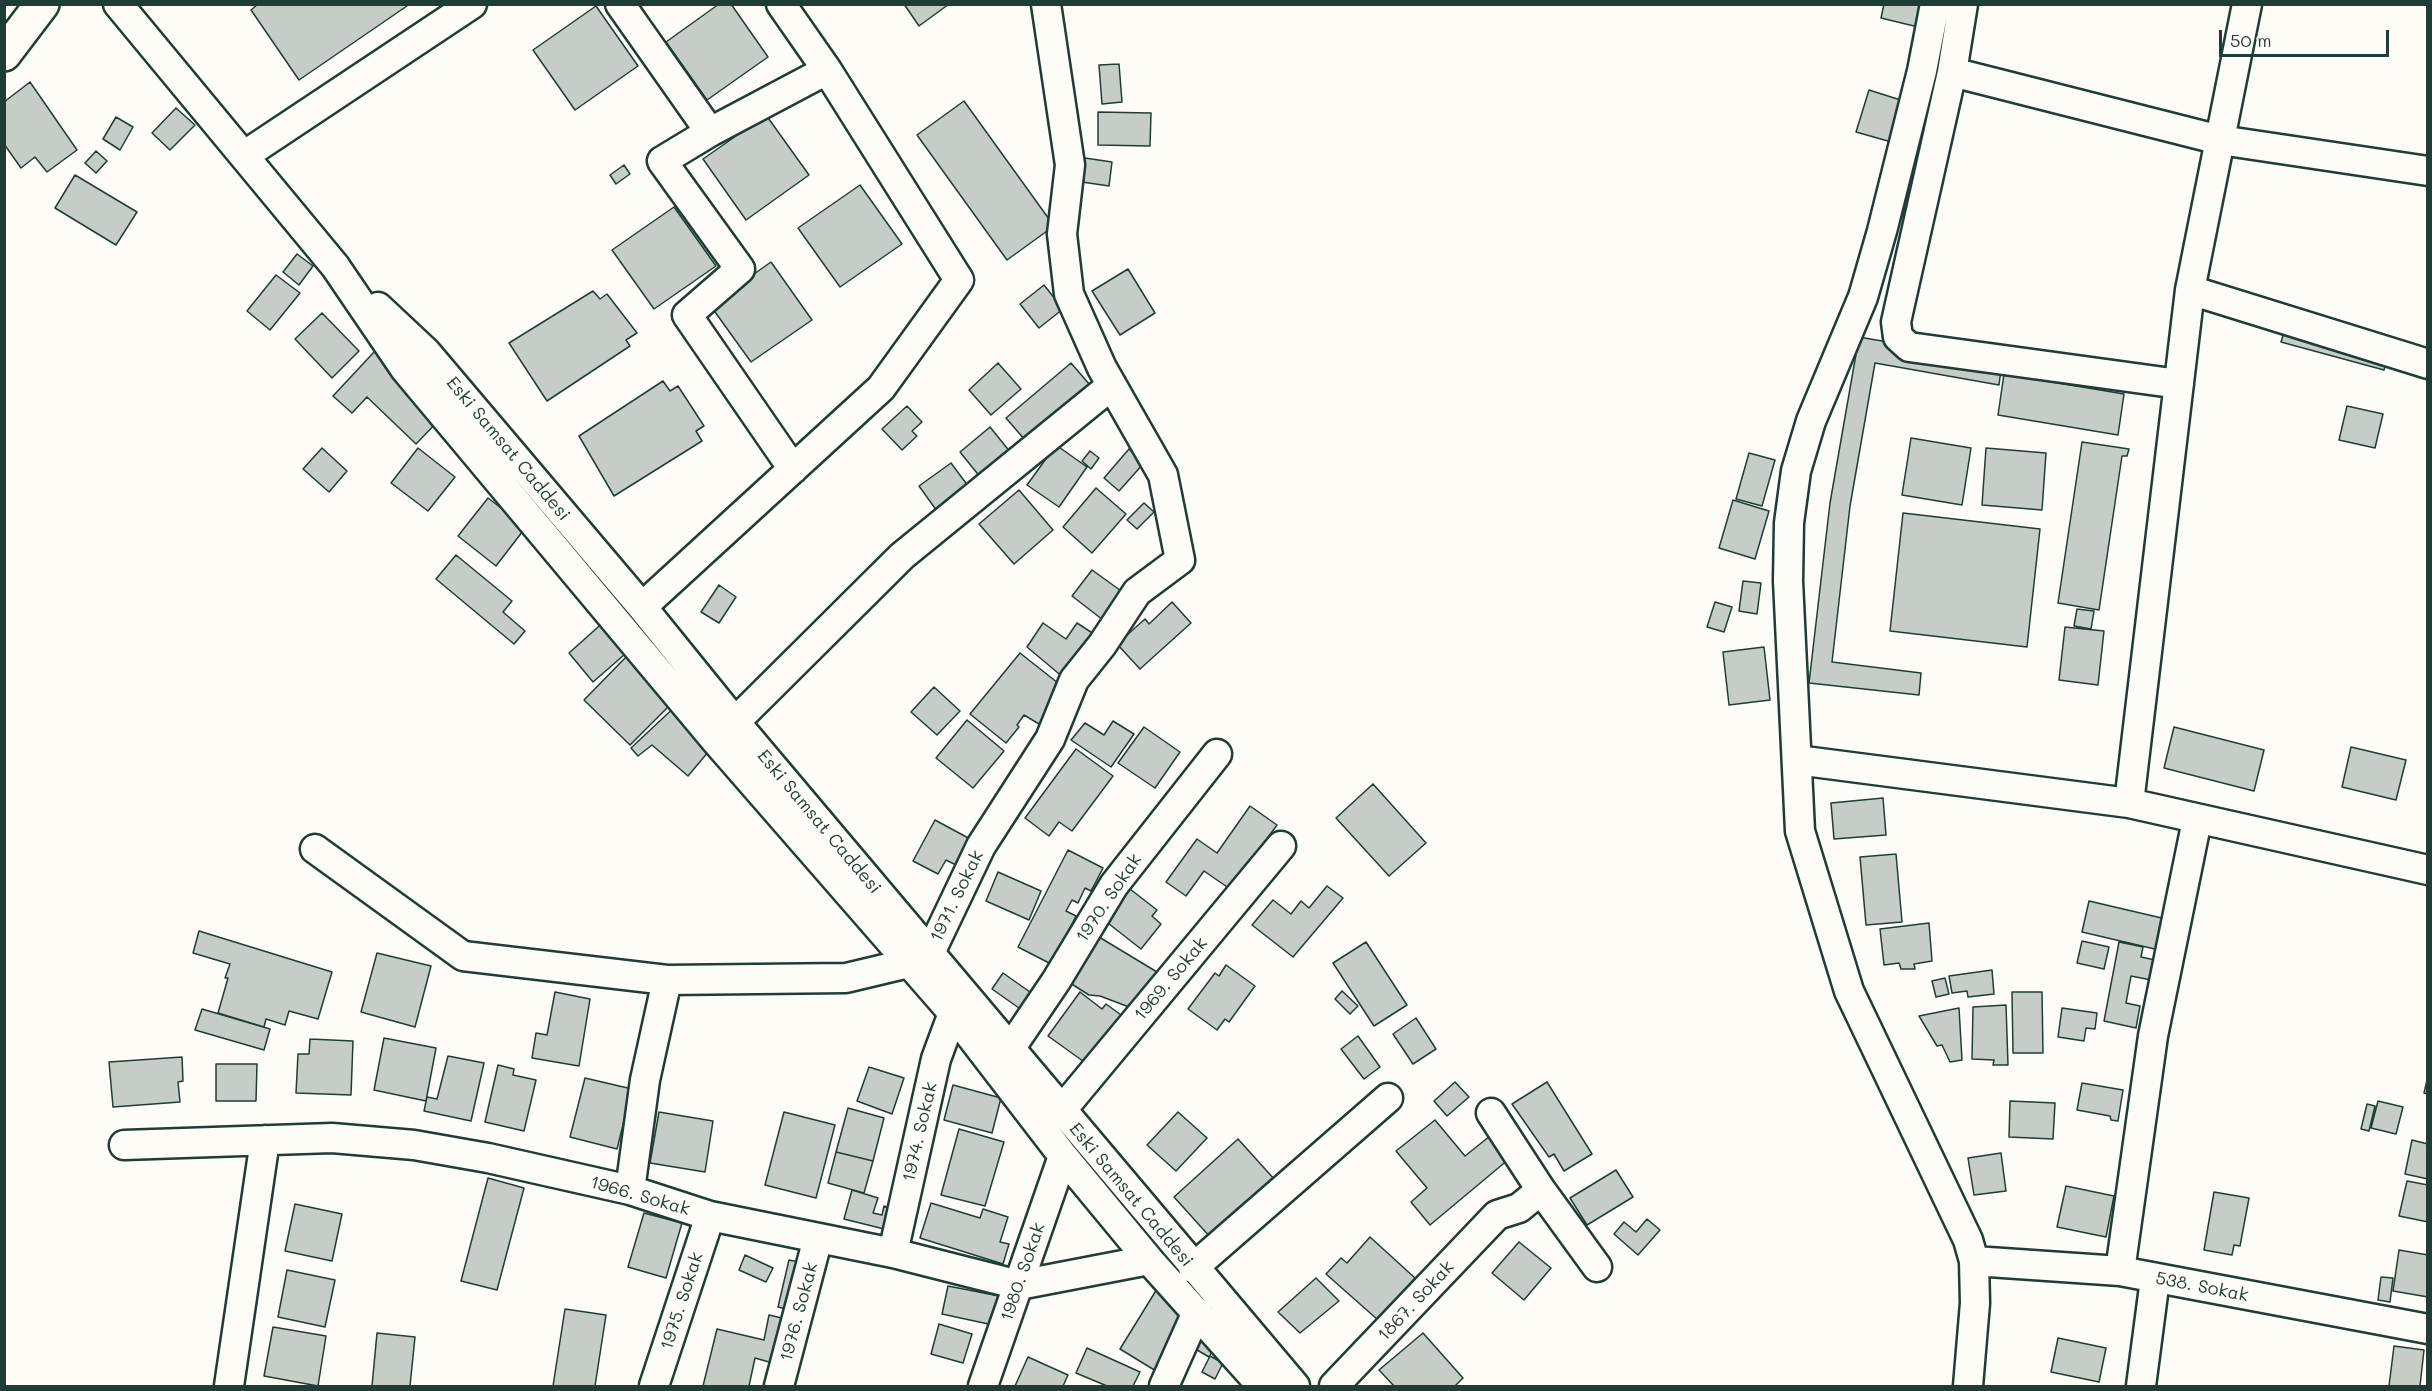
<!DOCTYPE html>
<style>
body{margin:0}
#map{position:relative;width:2432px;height:1391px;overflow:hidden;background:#fdfcf7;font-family:Mali,sans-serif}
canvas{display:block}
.frame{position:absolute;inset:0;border:6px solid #1f3d34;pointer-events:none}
.scale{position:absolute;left:2219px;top:30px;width:170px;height:27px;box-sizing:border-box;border:3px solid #1f3d34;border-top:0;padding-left:8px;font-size:18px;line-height:21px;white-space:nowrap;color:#1f3d34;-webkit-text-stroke:4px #fdfcf7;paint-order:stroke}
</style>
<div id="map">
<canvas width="2432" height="1391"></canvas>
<div class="frame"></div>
<div class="scale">50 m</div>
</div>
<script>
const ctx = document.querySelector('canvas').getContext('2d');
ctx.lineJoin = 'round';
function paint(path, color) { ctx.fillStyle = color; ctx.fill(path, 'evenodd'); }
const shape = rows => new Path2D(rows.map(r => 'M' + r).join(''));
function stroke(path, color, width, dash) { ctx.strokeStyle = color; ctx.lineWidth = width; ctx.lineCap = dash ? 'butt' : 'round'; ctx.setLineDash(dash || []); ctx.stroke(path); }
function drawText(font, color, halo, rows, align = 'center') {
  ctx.font = font + ' Mali,sans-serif'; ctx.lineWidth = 4.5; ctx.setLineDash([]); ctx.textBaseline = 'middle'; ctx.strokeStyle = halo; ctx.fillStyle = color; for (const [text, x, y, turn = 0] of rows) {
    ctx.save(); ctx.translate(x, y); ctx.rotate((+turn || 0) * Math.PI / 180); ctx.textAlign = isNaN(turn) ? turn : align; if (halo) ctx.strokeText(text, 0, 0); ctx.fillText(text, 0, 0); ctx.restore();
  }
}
const building = shape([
 [258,4,406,4,407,6,299,80,251,10,258,4],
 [719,4,731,4,768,57,707,100,666,42,719,4],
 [904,4,949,4,919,26,904,4],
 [1884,4,1924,4,1918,27,1881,18,1884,4],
 [596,6,638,66,575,110,533,50,596,6],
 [1119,64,1122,102,1102,104,1099,65,1119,64],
 [30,82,77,150,47,172,35,157,21,168,4,144,4,102,30,82],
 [1869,90,1907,102,1895,143,1856,132,1869,90],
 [964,101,1054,226,1007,260,917,135,964,101],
 [176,108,195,125,170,150,152,133,176,108],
 [1098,112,1151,113,1150,146,1098,145,1098,112],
 [766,115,809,175,746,220,703,159,766,115],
 [116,117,133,127,120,150,103,139,116,117],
 [96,151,107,161,96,173,85,163,96,151],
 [1085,158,1112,162,1109,186,1082,182,1085,158],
 [624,165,630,174,616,184,610,175,624,165],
 [75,175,137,212,116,245,55,208,75,175],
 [860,185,902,244,840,287,798,228,860,185],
 [674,207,716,266,654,309,612,250,674,207],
 [297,254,313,266,299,285,283,272,297,254],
 [771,262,812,320,751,362,710,305,771,262],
 [1128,269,1155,313,1120,335,1092,291,1128,269],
 [276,275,300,293,270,330,247,311,276,275],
 [1044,285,1063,309,1039,328,1020,304,1044,285],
 [593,291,600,299,607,294,637,333,626,340,630,346,547,401,509,343,593,291],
 [322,313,359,351,332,378,295,339,322,313],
 [2285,329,2388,356,2384,370,2281,342,2285,329],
 [1859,337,2002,362,1999,385,1875,363,1850,506,1832,662,1921,673,1919,695,1809,683,1830,503,1859,337],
 [375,351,418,392,441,418,416,444,367,397,352,413,333,396,375,351],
 [998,363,1021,389,991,415,969,390,998,363],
 [1071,363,1096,392,1031,447,1006,418,1071,363],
 [2004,374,2124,394,2118,435,1998,415,2004,374],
 [663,381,670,391,678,386,704,426,696,431,702,441,614,496,579,436,663,381],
 [907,406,922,422,912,431,917,436,902,450,882,429,907,406],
 [2347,406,2383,414,2375,448,2339,440,2347,406],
 [990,427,1015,458,985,483,960,452,990,427],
 [1911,438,1971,448,1962,505,1902,495,1911,438],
 [2082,442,2129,449,2127,456,2122,456,2099,610,2058,603,2082,442],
 [1056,445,1087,467,1059,507,1027,485,1056,445],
 [322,448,347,471,329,492,303,469,322,448],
 [418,448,455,477,428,511,391,483,418,448],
 [1986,448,2046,453,2042,510,1982,505,1986,448],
 [1129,449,1144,463,1119,491,1104,478,1129,449],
 [1090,451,1099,458,1091,469,1082,461,1090,451],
 [1749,453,1775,460,1762,506,1736,499,1749,453],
 [951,463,974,494,942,518,919,486,951,463],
 [1096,488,1126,514,1092,553,1063,527,1096,488],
 [1019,490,1053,530,1014,564,979,524,1019,490],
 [488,498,526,527,496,566,458,536,488,498],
 [1733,500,1769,511,1755,559,1719,548,1733,500],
 [1144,503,1154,512,1137,529,1127,520,1144,503],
 [1903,513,2040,529,2027,647,1890,631,1903,513],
 [456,555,512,601,503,612,525,631,514,644,436,579,456,555],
 [1092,570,1124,593,1103,620,1072,596,1092,570],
 [1743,581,1761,583,1757,614,1739,611,1743,581],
 [719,585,736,597,719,623,701,612,719,585],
 [1172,602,1191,623,1140,669,1117,644,1145,619,1149,624,1172,602],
 [1715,602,1732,607,1724,632,1707,627,1715,602],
 [2077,609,2094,611,2091,629,2074,626,2077,609],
 [607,619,632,648,593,682,569,653,607,619],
 [1043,623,1066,639,1077,623,1097,636,1064,678,1027,647,1043,623],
 [2065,627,2104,631,2098,685,2059,680,2065,627],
 [1764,647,1770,700,1729,705,1723,652,1764,647],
 [1020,653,1063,687,1039,724,1024,715,1017,725,1019,727,1006,743,970,714,1020,653],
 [628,655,675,700,630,745,584,700,628,655],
 [934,687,960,711,937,735,911,712,934,687],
 [680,702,714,745,688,776,652,745,638,756,631,748,680,702],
 [967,720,1004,751,973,788,936,758,967,720],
 [1113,721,1134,734,1111,767,1071,740,1085,723,1104,735,1113,721],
 [1144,727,1180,752,1155,788,1118,763,1144,727],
 [2174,727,2264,750,2254,791,2164,768,2174,727],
 [2351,747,2406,760,2396,800,2342,787,2351,747],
 [1076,749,1113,776,1072,831,1059,822,1049,836,1025,818,1076,749],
 [1373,784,1426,843,1389,876,1336,818,1373,784],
 [1883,798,1886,835,1834,839,1831,803,1883,798],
 [1250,806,1277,825,1230,889,1204,871,1186,896,1166,882,1197,839,1217,853,1250,806],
 [935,820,972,840,958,866,946,860,938,874,913,861,935,820],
 [1068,850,1103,868,1091,891,1085,888,1078,903,1072,900,1066,911,1076,916,1069,930,1072,932,1055,966,1018,947,1068,850],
 [1896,854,1902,922,1866,925,1860,857,1896,854],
 [998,872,1041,891,1029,920,986,901,998,872],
 [1327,886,1343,898,1293,957,1252,925,1273,900,1291,914,1301,901,1309,908,1327,886],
 [1130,889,1157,910,1152,916,1161,924,1141,949,1104,920,1130,889],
 [2089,901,2166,919,2159,950,2082,932,2089,901],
 [1929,923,1932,961,1914,964,1915,969,1901,969,1899,963,1884,965,1880,929,1929,923],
 [199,931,332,972,318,1019,289,1011,285,1025,266,1019,264,1027,218,1013,228,978,225,978,230,964,193,953,199,931],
 [1099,937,1162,975,1137,1010,1100,996,1089,995,1067,981,1099,937],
 [2082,941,2109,947,2104,969,2077,963,2082,941],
 [1366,942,1407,1005,1374,1026,1333,963,1366,942],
 [2119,942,2143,947,2141,957,2155,960,2151,980,2131,976,2126,1003,2140,1006,2136,1028,2104,1021,2119,942],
 [377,953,431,966,415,1027,361,1012,377,953],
 [1226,965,1255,986,1229,1022,1225,1019,1217,1030,1188,1009,1215,973,1219,976,1226,965],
 [1992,970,1994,994,1968,997,1967,991,1952,993,1949,976,1992,970],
 [1003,973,1037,997,1026,1013,992,989,1003,973],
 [1945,978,1949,994,1936,997,1932,981,1945,978],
 [1342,991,1358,1006,1350,1014,1335,999,1342,991],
 [555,992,590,999,579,1066,532,1058,536,1033,547,1035,555,992],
 [1080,992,1102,1009,1106,1004,1128,1020,1094,1069,1048,1036,1080,992],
 [2012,992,2042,992,2043,1053,2013,1053,2012,992],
 [2006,1005,2008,1065,1993,1065,1994,1060,1972,1059,1973,1007,2006,1005],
 [1959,1008,1962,1060,1950,1062,1942,1045,1937,1046,1919,1016,1959,1008],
 [2062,1008,2097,1013,2095,1029,2086,1028,2084,1041,2058,1037,2062,1008],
 [202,1009,270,1029,264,1050,195,1030,202,1009],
 [1416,1018,1436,1049,1413,1064,1393,1034,1416,1018],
 [1358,1036,1380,1067,1364,1079,1341,1049,1358,1036],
 [384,1038,436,1048,426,1101,374,1090,384,1038],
 [310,1039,353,1041,351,1095,296,1093,298,1054,309,1054,310,1039],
 [448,1056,484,1063,471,1121,424,1111,427,1097,437,1099,448,1056],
 [182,1057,183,1081,178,1082,180,1102,113,1107,109,1062,182,1057],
 [216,1064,257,1064,256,1101,216,1101,216,1064],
 [498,1065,514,1069,513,1075,536,1080,524,1131,485,1122,498,1065],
 [869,1067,904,1078,892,1114,857,1101,869,1067],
 [2428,1076,2428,1094,2424,1093,2428,1076],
 [585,1078,632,1089,617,1149,570,1137,585,1078],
 [1455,1082,1469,1097,1447,1116,1434,1101,1455,1082],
 [1547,1082,1592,1154,1564,1171,1554,1154,1549,1157,1512,1104,1547,1082],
 [2082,1083,2123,1090,2118,1121,2111,1120,2110,1116,2077,1110,2082,1083],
 [953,1085,1001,1098,992,1133,944,1120,953,1085],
 [2010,1101,2055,1103,2053,1139,2009,1137,2010,1101],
 [2378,1101,2403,1107,2396,1134,2371,1128,2378,1101],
 [2367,1104,2375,1106,2369,1131,2361,1129,2367,1104],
 [848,1108,884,1118,873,1161,836,1152,848,1108],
 [659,1112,713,1121,705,1172,650,1163,659,1112],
 [784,1112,835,1125,816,1198,765,1185,784,1112],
 [1178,1112,1207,1138,1176,1171,1147,1145,1178,1112],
 [1435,1120,1465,1156,1490,1136,1509,1159,1430,1225,1411,1202,1427,1188,1396,1151,1435,1120],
 [959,1129,1004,1142,985,1206,941,1195,959,1129],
 [1238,1139,1275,1180,1211,1238,1174,1197,1238,1139],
 [2412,1140,2428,1144,2428,1179,2405,1174,2412,1140],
 [836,1152,873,1161,864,1193,828,1183,836,1152],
 [2001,1153,2006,1191,1974,1195,1968,1158,2001,1153],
 [1616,1170,1633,1197,1587,1225,1570,1198,1616,1170],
 [488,1178,524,1188,497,1290,461,1281,488,1178],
 [2407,1181,2428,1185,2428,1222,2399,1216,2407,1181],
 [2066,1186,2114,1196,2106,1237,2057,1227,2066,1186],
 [852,1190,878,1198,873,1213,882,1215,884,1206,894,1210,888,1230,844,1219,852,1190],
 [2214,1192,2249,1198,2240,1246,2234,1245,2232,1255,2204,1250,2214,1192],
 [931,1203,980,1218,983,1209,1008,1217,1000,1242,1009,1244,1003,1264,920,1238,931,1203],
 [295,1204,342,1214,332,1261,285,1251,295,1204],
 [644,1213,682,1223,666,1278,628,1267,644,1213],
 [1647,1219,1660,1230,1638,1255,1614,1234,1624,1222,1636,1232,1647,1219],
 [1370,1237,1415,1278,1378,1320,1326,1274,1341,1258,1347,1263,1370,1237],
 [1519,1242,1551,1268,1524,1300,1492,1273,1519,1242],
 [2399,1250,2428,1255,2428,1297,2393,1291,2399,1250],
 [745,1255,773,1268,766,1282,739,1270,745,1255],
 [789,1260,809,1264,790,1310,778,1307,789,1260],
 [287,1270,335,1280,325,1327,278,1317,287,1270],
 [2381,1277,2393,1278,2390,1302,2378,1300,2381,1277],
 [1316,1278,1339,1301,1300,1333,1278,1312,1316,1278],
 [948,1286,999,1296,993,1325,942,1314,948,1286],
 [1157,1289,1192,1310,1156,1371,1120,1349,1157,1289],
 [565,1309,606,1315,595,1386,553,1386,565,1309],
 [769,1315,786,1319,776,1364,755,1358,749,1386,703,1386,717,1329,764,1340,769,1315],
 [939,1324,972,1334,963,1363,931,1354,939,1324],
 [273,1327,326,1336,318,1386,264,1376,273,1327],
 [377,1333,415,1337,410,1386,372,1386,377,1333],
 [1200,1333,1217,1343,1209,1357,1192,1347,1200,1333],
 [1423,1333,1463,1378,1455,1386,1394,1386,1379,1370,1423,1333],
 [2058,1338,2106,1348,2099,1382,2051,1372,2058,1338],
 [2394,1346,2424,1350,2420,1386,2389,1386,2394,1346],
 [1087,1348,1140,1372,1133,1386,1107,1386,1076,1373,1087,1348],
 [1210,1356,1223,1363,1215,1379,1202,1372,1210,1356],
 [1028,1357,1068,1375,1063,1386,1015,1386,1028,1357]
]);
const minor = shape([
 [118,4,335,266,405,369,716,741,953,1013,1063,1156,1149,1260,1262,1386],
 [620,4,710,132],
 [1935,4,1922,71,1882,231,1863,297,1811,421,1796,471,1789,523,1788,581,1800,831,1849,991,1968,1240,1974,1261,1975,1303,1968,1386],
 [1963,4,1952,72,1896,322,1898,337,1909,347,2179,384],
 [1952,72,2220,140,2428,171],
 [245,155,472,4],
 [2190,290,2247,4],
 [378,307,426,352,642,607,735,722,1295,1386],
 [793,469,687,315,740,269,662,161,710,132,827,70],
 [642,607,881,388,959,280,827,70,781,4],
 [735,722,902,556,1112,385],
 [1797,760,2129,803,2428,870],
 [2129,803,2190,290,2428,364],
 [315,849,463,956,667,980,846,978,909,963,930,953,981,846,1050,739,1074,680,1102,645,1137,592,1180,560,1163,475,1102,368,1069,294,1062,234,1070,165,1046,4],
 [1010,1049,1056,981,1114,885,1217,754],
 [1061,1111,1281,846],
 [1491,1113,1541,1190],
 [124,1145,332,1138,414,1145,488,1158,630,1190,710,1216,893,1253,1019,1285,1149,1260],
 [630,1190,645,1080,667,980],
 [893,1253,936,1059,953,1013],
 [1974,1261,2120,1271,2428,1329],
 [1193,1268,1388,1098],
 [2120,1271,2153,1036,2197,820],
 [229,1386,265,1140],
 [654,1386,710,1216],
 [779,1386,818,1238],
 [983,1386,1063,1156],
 [1164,1386,1197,1312],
 [1334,1386,1497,1215,1519,1208,1541,1190,1597,1267],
 [2141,1386,2155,1279]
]);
const major = shape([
 [4,54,42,4]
]);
const streetNames = [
 ["Eski Samsat Caddesi",508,449,50],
 ["Eski Samsat Caddesi",819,822,50],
 ["1971. Sokak",957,896,-64],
 ["1970. Sokak",1109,898,-56],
 ["1969. Sokak",1171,979,-50],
 ["1974. Sokak",920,1132,-77],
 ["Eski Samsat Caddesi",1131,1195,50],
 ["1966. Sokak",640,1196,16],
 ["1980. Sokak",1023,1272,-71],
 ["538. Sokak",2202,1287,11],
 ["1975. Sokak",682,1301,-72],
 ["1867. Sokak",1416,1301,-47],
 ["1976. Sokak",799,1312,-75]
];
paint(building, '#c6cdc7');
stroke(building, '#1f3d34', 1.5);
stroke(minor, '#1f3d34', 33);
stroke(major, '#1f3d34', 38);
stroke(minor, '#fdfcf7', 28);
stroke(major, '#fdfcf7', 33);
drawText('18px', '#1f3d34', '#fdfcf7', streetNames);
</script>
